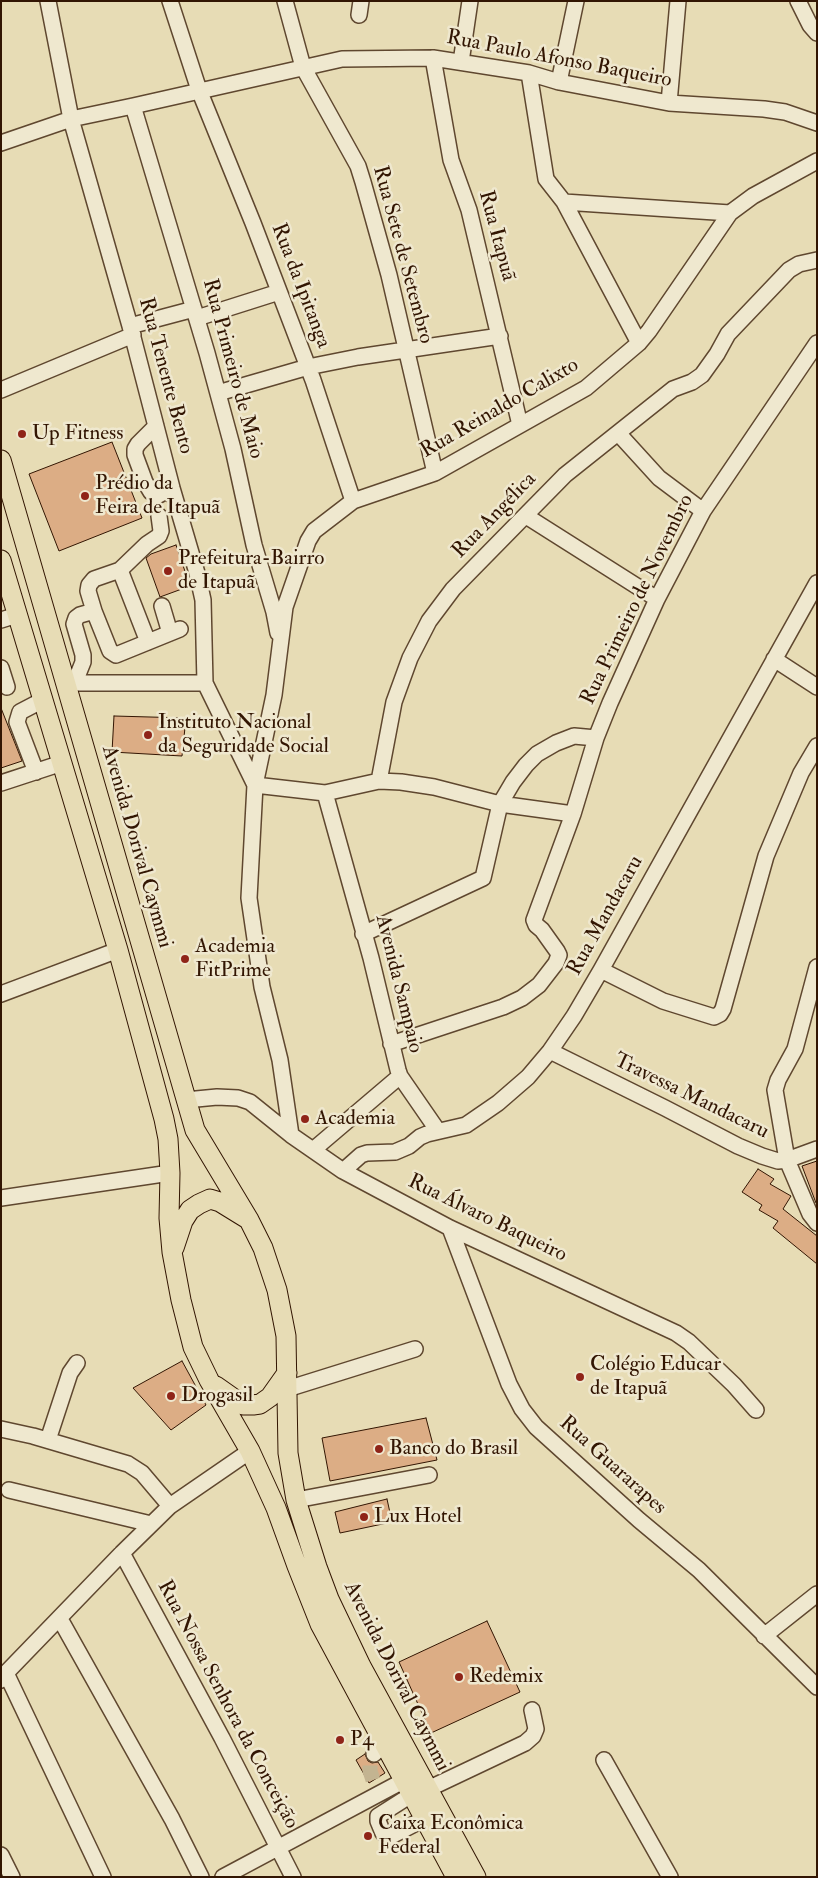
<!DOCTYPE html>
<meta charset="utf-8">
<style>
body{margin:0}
#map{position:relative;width:818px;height:1878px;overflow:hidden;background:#e7dcb5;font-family:"IM FELL Double Pica",serif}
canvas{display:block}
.frame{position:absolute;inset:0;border:2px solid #321502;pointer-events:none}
</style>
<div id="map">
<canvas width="818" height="1878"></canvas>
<div class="frame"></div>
</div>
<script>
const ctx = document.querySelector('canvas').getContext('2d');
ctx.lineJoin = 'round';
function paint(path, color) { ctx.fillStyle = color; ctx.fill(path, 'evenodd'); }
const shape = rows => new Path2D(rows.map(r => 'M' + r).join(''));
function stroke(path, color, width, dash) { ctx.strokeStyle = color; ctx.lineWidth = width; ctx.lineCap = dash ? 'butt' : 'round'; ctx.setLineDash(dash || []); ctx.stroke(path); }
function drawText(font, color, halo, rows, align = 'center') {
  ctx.font = font + ' "IM FELL Double Pica",serif'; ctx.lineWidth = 5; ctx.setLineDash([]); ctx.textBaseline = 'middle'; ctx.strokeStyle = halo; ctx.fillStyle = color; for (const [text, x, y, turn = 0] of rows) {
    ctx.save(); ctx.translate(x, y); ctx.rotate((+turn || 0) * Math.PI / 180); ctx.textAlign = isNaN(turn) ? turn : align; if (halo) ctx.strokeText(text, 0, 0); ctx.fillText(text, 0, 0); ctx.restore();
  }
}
const building = shape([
 [112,442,142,518,59,551,29,474,112,442],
 [176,545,190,586,160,597,146,558,151,554,176,545],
 [1,708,22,761,1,768,1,708],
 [114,716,186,718,182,756,112,752,114,716],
 [817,1161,817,1203,816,1203,802,1166,817,1161],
 [758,1169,774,1179,770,1184,791,1196,783,1209,817,1236,817,1264,773,1228,778,1221,759,1210,762,1205,742,1192,758,1169],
 [182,1361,206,1405,171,1430,133,1388,182,1361],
 [426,1418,437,1460,330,1481,322,1438,426,1418],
 [387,1499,392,1522,340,1533,335,1512,387,1499],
 [487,1621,520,1692,431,1733,399,1662,487,1621],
 [365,1754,368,1761,372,1763,378,1762,385,1773,369,1783,356,1760,365,1754]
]);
const minorTunnel = shape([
 [373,1780,370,1771,370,1763,374,1754]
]);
const minor = shape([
 [48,1,71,119,130,326,172,488,197,573,203,600,205,683,255,785],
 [170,1,199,90,253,223,313,380,353,501],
 [285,1,303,67,358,166,363,182,389,275,435,473],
 [798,1,810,25,817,33],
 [359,15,361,1],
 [433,58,451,160,469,210,520,425],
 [461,62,470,1],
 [529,73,546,179,564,202,639,343],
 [559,82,576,1],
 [669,103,678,1],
 [133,106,207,353,233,449,254,545,274,612,278,633],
 [1,143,71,119,133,106,342,59,433,58,529,73,559,82,669,103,764,109,785,112,817,123],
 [564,202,730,213],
 [197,318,279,292],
 [130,326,194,309],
 [1,390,133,335],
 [218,393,308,367,358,357,500,336],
 [156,426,138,444,135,449,135,455,145,482,151,492,157,496,172,488],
 [618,433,659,478,703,511],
 [526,516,657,599],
 [120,570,147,544,159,536,161,531,159,516],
 [162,606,170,633],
 [94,611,88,591,89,585,94,579,120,570,148,642],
 [1,620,17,615],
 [774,659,817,687],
 [1,668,7,687],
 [75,682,83,662,83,655,74,624,76,618,80,615,94,611,110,651,116,655,180,629],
 [67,683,205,683],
 [36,772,17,722,20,712,43,700],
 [379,781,394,702,410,658,429,621,453,589,565,475,673,389,692,382,702,375,717,354,728,334,789,270,799,264,817,260],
 [1,783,62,763],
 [255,785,325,793,379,781,401,782,434,787,500,804,573,814],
 [325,793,371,958,398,1070,400,1076,438,1131],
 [363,934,483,878,500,804,513,782,526,765,537,754,556,743,574,736,596,738],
 [817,967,795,1049,778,1080,775,1090,787,1160,810,1214,817,1223],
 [601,970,663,1001,714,1017,720,1014,723,1009,766,856,801,773,817,746],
 [1,994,118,950],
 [391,1044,503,1007,522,998,539,985,556,963,559,955,557,951,542,930,536,925,534,920,573,814,596,738,610,703,657,599,703,511,817,343],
 [550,1051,665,1108,738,1146,762,1156,778,1161,787,1160,817,1149],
 [186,1100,217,1097,238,1098,250,1102,291,1135,343,1171,450,1228,676,1333,689,1342,734,1385,756,1410],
 [291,1135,280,1060,262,987,249,898,255,785,274,695,285,607,308,541,314,531,353,501,435,473,586,388,639,343,649,331,730,213,753,196,817,161],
 [313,1150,400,1076],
 [343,1171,361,1155,367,1153,395,1152,409,1146,420,1137,427,1134,466,1125,498,1103,528,1077,550,1051,574,1016,601,970,817,583],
 [1,1198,170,1173],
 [450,1228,509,1384,522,1409,536,1427,639,1520,699,1570,817,1687],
 [287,1389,415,1349],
 [1,1429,33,1436,128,1464,142,1473,170,1506],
 [48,1440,70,1373,77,1363],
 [9,1490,151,1524],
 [296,1500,429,1475],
 [122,1553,222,1738,293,1877],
 [60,1619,172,1819,201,1877],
 [764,1636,817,1594],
 [6,1673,103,1877],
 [1,1680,6,1673,122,1553,170,1506,250,1451],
 [374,1754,384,1744],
 [604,1760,670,1877],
 [428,1789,525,1743,533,1736,536,1729,532,1710],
 [411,1795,378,1816,378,1821,383,1833,389,1836,393,1835,424,1819],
 [1,1855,12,1877],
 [223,1877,403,1781]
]);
const major = shape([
 [1,460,195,1130,249,1220,263,1248,277,1290,286,1336,288,1453,296,1500,317,1567,329,1599,361,1666,476,1877],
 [1,560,118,950,164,1119,168,1139,170,1173,169,1218,172,1252,181,1300,193,1347,209,1380,250,1451,276,1508,297,1566,320,1624,456,1877],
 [174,1248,183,1221,190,1210,199,1204,210,1199,220,1202,246,1218],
 [216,1386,243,1405,253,1405,260,1404,270,1397,287,1373]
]);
const markers = [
 [22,434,5,"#8f2418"],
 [85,496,5,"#8f2418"],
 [168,571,5,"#8f2418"],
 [148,735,5,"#8f2418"],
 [185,959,5,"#8f2418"],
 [305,1119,5,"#8f2418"],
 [580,1377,5,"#8f2418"],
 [171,1396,5,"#8f2418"],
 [379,1449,5,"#8f2418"],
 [364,1517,5,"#8f2418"],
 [459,1677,5,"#8f2418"],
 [340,1740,5,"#8f2418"],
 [368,1836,5,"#8f2418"]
];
const streetNames = [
 ["Rua Paulo Afonso Baqueiro",559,60,11],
 ["Rua Itapuã",496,236,75],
 ["Rua Sete de Setembro",402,255,75],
 ["Rua da Ipitanga",300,286,69],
 ["Rua Primeiro de Maio",232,369,75],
 ["Rua Tenente Bento",165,376,75],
 ["Rua Reinaldo Calixto",500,409,-30],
 ["Rua Angélica",495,516,-46],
 ["Rua Primeiro de Novembro",638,600,-64],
 ["Avenida Dorival Caymmi",136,847,74],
 ["Rua Mandacaru",606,916,-61],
 ["Avenida Sampaio",398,984,76],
 ["Travessa Mandacaru",691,1097,26],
 ["Rua Álvaro Baqueiro",487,1219,26],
 ["Rua Guararapes",612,1466,42],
 ["Avenida Dorival Caymmi",396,1677,63],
 ["Rua Nossa Senhora da Conceição",227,1705,62]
];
const poiNames = [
 ["Up Fitness",32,434],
 ["Prédio da",95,484],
 ["Feira de Itapuã",95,508],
 ["Prefeitura-Bairro",178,559],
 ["de Itapuã",178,583],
 ["Instituto Nacional",158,723],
 ["da Seguridade Social",158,747],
 ["Academia",195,947],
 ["FitPrime",195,971],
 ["Academia",315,1119],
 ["Colégio Educar",590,1365],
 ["de Itapuã",590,1389],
 ["Drogasil",181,1396],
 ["Banco do Brasil",389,1449],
 ["Lux Hotel",374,1517],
 ["Redemix",469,1677],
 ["P4",350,1740],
 ["Caixa Econômica",378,1824],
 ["Federal",378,1848]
];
paint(building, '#dcad85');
stroke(building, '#321502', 1);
stroke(minorTunnel, '#c3b491', 15, [15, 8]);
stroke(minor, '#5f472f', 18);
stroke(major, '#321502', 21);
stroke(minor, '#efe8cf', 15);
stroke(major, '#e7dcb5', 19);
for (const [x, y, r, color] of markers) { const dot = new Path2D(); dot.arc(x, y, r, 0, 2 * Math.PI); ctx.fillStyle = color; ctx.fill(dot); stroke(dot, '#efe8cf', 2); }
drawText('21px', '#321502', '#efe8cf', streetNames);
drawText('21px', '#321502', '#efe8cf', poiNames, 'left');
</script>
